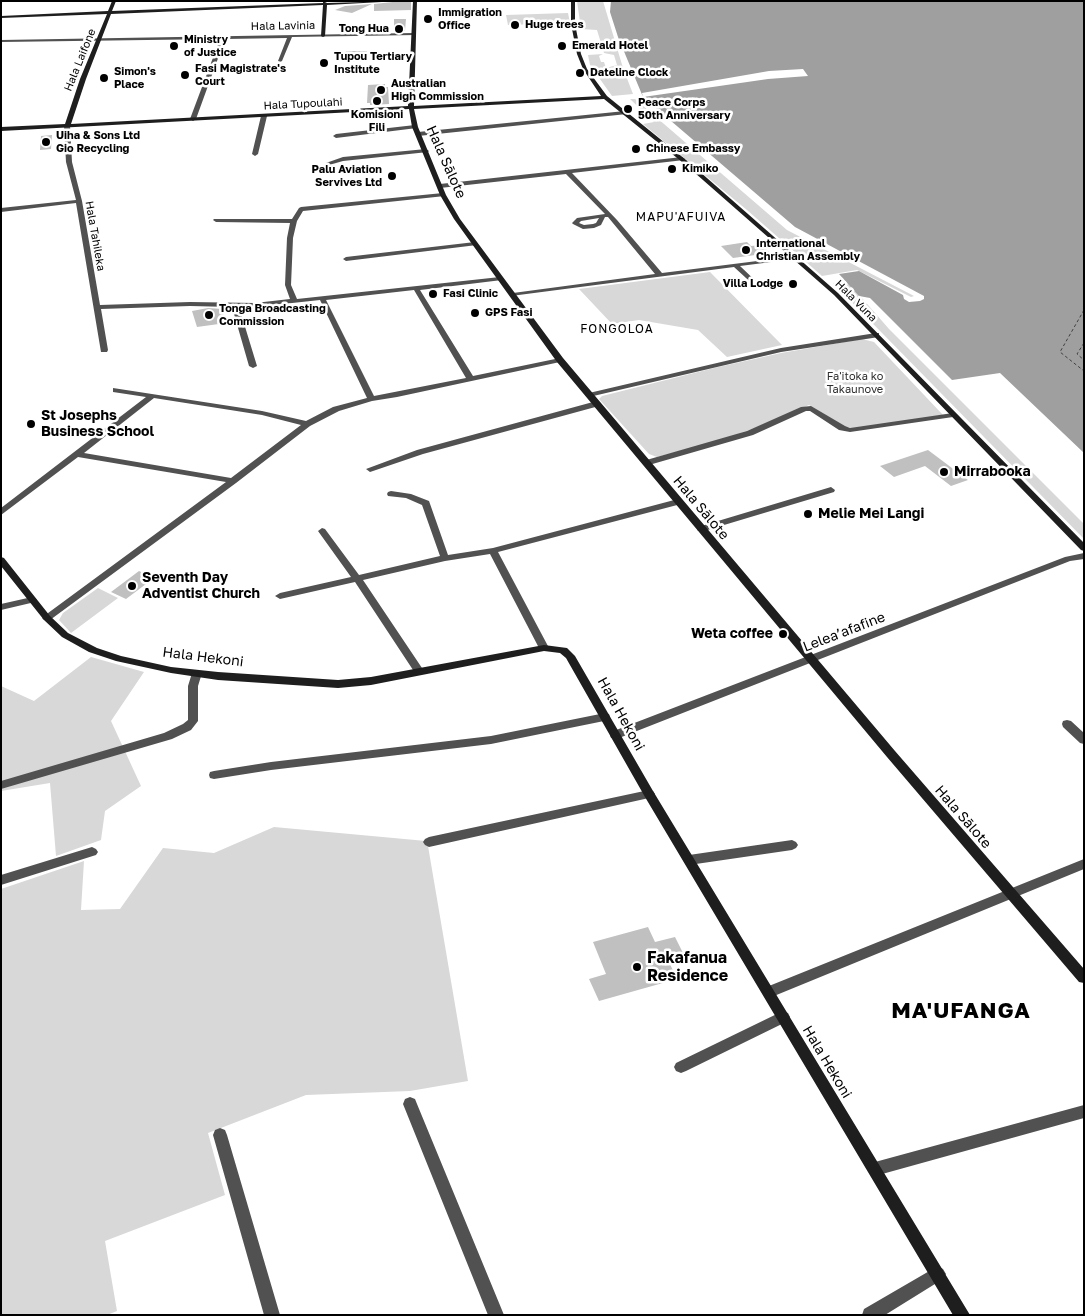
<!DOCTYPE html>
<meta charset="utf-8">
<style>
body{margin:0}
#map{position:relative;width:1085px;height:1316px;overflow:hidden;background:#fff;font-family:"Golos Text",sans-serif}
canvas{display:block}
.frame{position:absolute;inset:0;border:2px solid #000;pointer-events:none}
</style>
<div id="map">
<canvas width="1085" height="1316"></canvas>
<div class="frame"></div>
</div>
<script>
const ctx = document.querySelector('canvas').getContext('2d');
ctx.lineJoin = 'round';
function paint(path, color) { ctx.fillStyle = color; ctx.fill(path, 'evenodd'); }
const shape = rows => new Path2D(rows.map(r => 'M' + r).join(''));
function stroke(path, color, width, dash) { ctx.strokeStyle = color; ctx.lineWidth = width; ctx.lineCap = dash ? 'butt' : 'round'; ctx.setLineDash(dash || []); ctx.stroke(path); }
function drawText(font, color, halo, rows, align = 'center') {
  ctx.font = font + ' "Golos Text",sans-serif'; ctx.lineWidth = 5; ctx.setLineDash([]); ctx.textBaseline = 'middle'; ctx.strokeStyle = halo; ctx.fillStyle = color; for (const [text, x, y, turn = 0] of rows) {
    ctx.save(); ctx.translate(x, y); ctx.rotate((+turn || 0) * Math.PI / 180); ctx.textAlign = isNaN(turn) ? turn : align; if (halo) ctx.strokeText(text, 0, 0); ctx.fillText(text, 0, 0); ctx.restore();
  }
}
const green = shape([
 [577,1,603,1,623,68,633,94,612,96,590,65,588,55,603,54,599,56,601,62,604,62,606,68,617,65,614,55,604,53,597,30,581,29],
 [568,13,570,23,508,25,506,15],
 [630,99,635,99,787,230,914,296,911,297,857,270,822,276,747,210,643,124,654,122],
 [710,272,782,345,727,357,698,330,639,320,612,324,579,289],
 [848,282,889,329,1084,524,1084,539,833,283],
 [862,339,874,342,943,415,854,429,844,426,809,405,766,424,721,440,657,457,649,454,599,399,602,396,714,368,781,353],
 [98,588,118,598,71,633,59,620,63,613],
 [91,657,144,672,111,721,141,786,105,811,101,840,56,856,50,783,1,791,1,686,34,701],
 [274,827,426,841,428,846,468,1081,410,1091,306,1095,208,1133,225,1195,105,1241,117,1311,107,1315,1,1315,1,889,84,861,81,910,120,909,163,848,214,853]
]);
const water = shape([
 [611,1,1084,1,1084,453,1000,373,952,380,870,298,859,296,839,274,859,271,903,295,904,299,909,302,920,301,924,299,924,296,795,227,643,97,618,37,610,12]
]);
const pier = shape([
 [803,69,808,76,768,79,643,97,642,93,769,71]
]);
const ferry = shape([
 [1084,310,1060,352,1084,371],
 [1084,343,1077,354,1084,360]
]);
const building = shape([
 [402,1,411,1,411,10,374,11,374,4],
 [372,4,352,13,335,10,345,6],
 [394,19,406,19,405,31,394,31],
 [346,51,367,51,366,62,344,62],
 [385,84,385,87,388,87,389,104,370,105,370,103,367,103,368,85],
 [52,135,51,149,40,150,41,136],
 [747,242,751,246,762,245,770,253,733,258,721,246],
 [208,308,222,309,226,323,197,327,192,311],
 [928,450,968,480,951,486,925,466,894,477,880,466],
 [139,571,154,578,126,599,111,592],
 [648,927,655,942,675,937,684,955,668,960,677,979,599,1001,589,979,606,974,593,942]
]);
const street = shape([
 [414,33,416,35,292,37,282,61,280,62,278,61,287,38,225,39,196,119,193,121,190,119,220,39,1,42,1,40,414,33],
 [625,111,628,113,627,114,418,136,415,134,418,132,625,111],
 [264,114,267,116,258,154,255,156,252,154,261,116,264,114],
 [67,124,70,126,72,162,82,201,100,305,190,302,255,303,290,299,285,285,287,238,290,223,216,222,213,220,214,219,292,219,299,208,301,207,443,193,445,194,445,196,303,211,297,221,293,238,291,285,297,299,500,277,502,278,502,280,420,290,473,376,560,358,564,360,560,362,397,397,372,401,339,411,310,426,236,483,50,620,44,620,42,618,44,616,226,482,78,457,1,515,1,508,146,397,113,392,113,388,262,411,306,421,333,407,367,398,320,300,255,307,239,307,257,366,253,368,249,366,232,307,190,306,101,309,108,350,107,352,101,352,76,203,1,212,1,208,76,200,66,162,64,126,67,124],
 [414,290,466,378,374,396,326,300,414,290],
 [154,398,262,415,301,425,231,478,84,453,154,398],
 [415,125,417,126,417,128,336,138,333,136,336,134,415,125],
 [426,149,429,151,428,152,343,161,329,165,326,163,343,157,426,149],
 [682,157,685,159,684,160,572,173,617,220,662,273,797,256,798,257,795,259,740,266,762,287,762,289,758,289,734,267,511,296,510,295,513,293,655,274,608,217,605,217,601,225,594,228,583,229,573,224,572,223,577,218,605,214,566,174,440,188,437,186,440,184,682,157],
 [599,218,596,223,593,224,584,225,579,223,581,221,599,218],
 [475,242,477,243,477,245,346,261,343,259,346,257,475,242],
 [876,333,879,333,879,337,781,352,589,397,585,395,589,393,781,348,876,333],
 [593,402,596,402,600,404,599,406,423,454,373,471,370,472,366,469,417,450,593,402],
 [811,406,845,426,850,428,953,413,957,415,953,417,850,432,839,430,810,411,806,411,753,435,649,465,646,466,642,463,643,461,747,431,801,407,811,406],
 [831,487,835,490,834,492,704,531,698,531,697,529,698,527,831,487],
 [391,491,411,494,429,501,448,555,493,548,678,499,682,502,681,504,498,552,549,648,544,651,539,648,490,554,445,561,363,580,424,671,419,674,415,673,355,582,280,599,275,596,280,593,351,577,318,531,322,528,325,529,359,575,440,556,422,505,406,498,388,496,387,494,388,492,391,491],
 [1084,553,1084,559,1070,561,619,738,611,738,610,735,611,732,1065,557,1084,553],
 [32,597,35,598,37,600,35,602,1,610,1,604,32,597],
 [197,670,202,673,198,686,198,721,191,730,172,739,1,789,1,781,164,733,183,724,188,720,188,686,192,673,197,670],
 [605,713,609,714,610,717,609,720,491,744,271,770,214,779,210,778,209,775,210,772,214,771,271,762,491,736,605,713],
 [1067,720,1071,721,1084,733,1084,744,1080,743,1063,727,1062,724,1063,721,1067,720],
 [649,790,653,791,655,794,653,797,649,798,429,847,425,845,423,842,425,839,429,837,649,790],
 [792,840,796,842,798,845,796,848,792,850,689,865,685,863,683,860,685,857,689,855,792,840],
 [92,847,96,849,98,852,96,855,1,885,1,875,92,847],
 [1084,859,1084,869,774,996,769,998,764,996,763,992,764,988,1084,859],
 [783,1011,788,1013,790,1017,788,1021,686,1071,681,1073,676,1071,674,1067,676,1063,783,1011],
 [410,1097,415,1099,417,1104,504,1315,488,1315,403,1104,405,1099,410,1097],
 [1084,1105,1084,1118,875,1176,870,1174,868,1169,870,1164,875,1162,1084,1105],
 [220,1128,225,1130,227,1135,280,1315,264,1315,213,1135,215,1130,220,1128],
 [938,1266,943,1269,946,1274,943,1279,885,1315,862,1315,864,1309,938,1266]
]);
const secondary = shape([
 [112,1,116,1,112,11,323,3,323,1,327,3,400,1,327,5,325,36,323,37,321,36,323,5,111,14,86,79,71,124,408,106,413,1,417,1,414,106,601,96,583,69,577,54,571,24,571,1,575,1,575,24,581,54,587,69,607,96,691,164,838,293,1084,543,1084,551,1081,550,834,295,687,166,604,99,414,109,418,127,446,195,460,219,563,358,895,751,1084,969,1084,983,1079,982,887,757,557,362,454,219,440,195,412,127,409,109,1,131,1,127,65,124,80,79,107,14,1,18,1,16,108,11,112,1],
 [1,557,4,558,50,616,68,633,97,648,121,656,171,667,218,672,338,680,371,677,544,645,567,648,575,656,653,791,970,1315,953,1315,645,797,566,658,560,653,544,651,371,685,338,688,218,680,171,673,116,661,89,652,62,637,44,620,1,566,1,557]
]);
const markers = [
 [428,19,5,"#000"],
 [515,25,5,"#000"],
 [399,29,5,"#000"],
 [174,46,5,"#000"],
 [562,46,5,"#000"],
 [324,63,5,"#000"],
 [580,73,5,"#000"],
 [185,75,5,"#000"],
 [104,78,5,"#000"],
 [381,90,5,"#000"],
 [377,101,5,"#000"],
 [628,109,5,"#000"],
 [46,142,5,"#000"],
 [636,149,5,"#000"],
 [672,169,5,"#000"],
 [392,176,5,"#000"],
 [746,250,5,"#000"],
 [793,284,5,"#000"],
 [433,294,5,"#000"],
 [475,313,5,"#000"],
 [209,315,5,"#000"],
 [31,424,5,"#000"],
 [944,472,5,"#000"],
 [808,514,5,"#000"],
 [132,586,5,"#000"],
 [783,634,5,"#000"],
 [637,967,5,"#000"]
];
const farPoinames = [
 ["Immigration",438,13],
 ["Office",438,26],
 ["Huge trees",525,25],
 ["Tong Hua",389,29,"right"],
 ["Ministry",184,40],
 ["of Justice",184,53],
 ["Emerald Hotel",572,46],
 ["Tupou Tertiary",334,57],
 ["Institute",334,70],
 ["Fasi Magistrate's",195,69],
 ["Court",195,82],
 ["Simon's",114,72],
 ["Place",114,85],
 ["Dateline Clock",590,73],
 ["Australian",391,84],
 ["High Commission",391,97],
 ["Peace Corps",638,103],
 ["50th Anniversary",638,116],
 ["Komisioni",377,115,"center"],
 ["Fili",377,128,"center"],
 ["Uiha & Sons Ltd",56,136],
 ["Gio Recycling",56,149],
 ["Chinese Embassy",646,149],
 ["Kimiko",682,169],
 ["Palu Aviation",382,170,"right"],
 ["Servives Ltd",382,183,"right"],
 ["International",756,244],
 ["Christian Assembly",756,257],
 ["Villa Lodge",783,284,"right"],
 ["Fasi Clinic",443,294],
 ["Tonga Broadcasting",219,309],
 ["Commission",219,322],
 ["GPS Fasi",485,313]
];
const farStreetnames = [
 ["Hala Lavinia",283,26,-1],
 ["Hala Laifone",80,60,-68],
 ["Hala Tupoulahi",303,104,-3],
 ["Hala Tahileka",95,236,80],
 ["Hala Vuna",856,301,45]
];
const farParknames = [
 ["Fa'itoka ko",855,377],
 ["Takaunove",855,390]
];
const farNeighbourhoodnames = [
 ["MAPU'AFUIVA",681,217],
 ["FONGOLOA",617,329]
];
const streetNames = [
 ["Hala Sālote",446,162,66],
 ["Hala Sālote",701,508,50],
 ["Lelea’afafine",844,632,-21],
 ["Hala Hekoni",203,657,7],
 ["Hala Hekoni",621,714,61],
 ["Hala Sālote",963,817,49],
 ["Hala Hekoni",827,1062,59]
];
const poiNames = [
 ["St Josephs",41,416],
 ["Business School",41,432],
 ["Mirrabooka",954,472],
 ["Melie Mei Langi",818,514],
 ["Seventh Day",142,578],
 ["Adventist Church",142,594],
 ["Weta coffee",773,634,"right"]
];
const nearPoinames = [
 ["Fakafanua",647,958],
 ["Residence",647,976]
];
const nearDistrictnames = [
 ["MA'UFANGA",961,1011]
];
paint(green, '#d8d8d8');
paint(water, '#9f9f9f');
paint(pier, '#fff');
stroke(ferry, '#404040', 1, [3, 2.5]);
paint(building, '#c0c0c0');
paint(street, '#515151');
paint(secondary, '#1e1e1e');
for (const [x, y, r, color] of markers) { const dot = new Path2D(); dot.arc(x, y, r, 0, 2 * Math.PI); ctx.fillStyle = color; ctx.fill(dot); stroke(dot, '#fff', 2); }
drawText('bold 11px', '#000', '#fff', farPoinames, 'left');
drawText('11px', '#000', '#fff', farStreetnames);
drawText('11px', '#2f2f2f', '#fff', farParknames);
ctx.letterSpacing = '1px';
drawText('12px', '#000', '#fff', farNeighbourhoodnames);
ctx.letterSpacing = '0px';
drawText('14px', '#000', '#fff', streetNames);
drawText('bold 14px', '#000', '#fff', poiNames, 'left');
drawText('bold 16px', '#000', '#fff', nearPoinames, 'left');
ctx.letterSpacing = '1px';
drawText('bold 22px', '#000', '#fff', nearDistrictnames);
ctx.letterSpacing = '0px';
</script>
